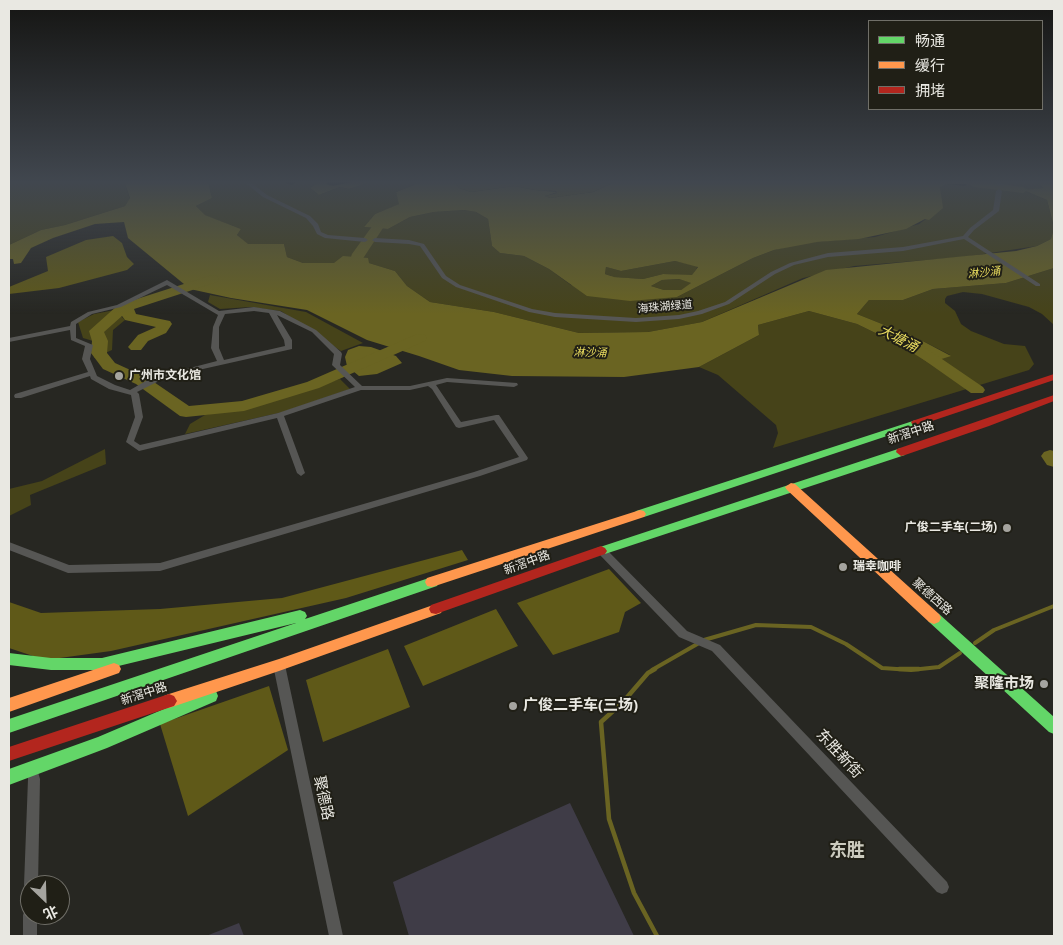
<!DOCTYPE html>
<meta charset="utf-8">
<style>
body{margin:0}
#map{position:relative;width:1063px;height:945px;overflow:hidden;background:#272722;font-family:"Noto Sans","Noto Sans SC",sans-serif}
canvas{display:block}
.frame{position:absolute;inset:0;border:10px solid #e9e8e2;pointer-events:none}
.legend{position:absolute;left:868px;top:20px;width:175px;height:90px;box-sizing:border-box;background:#201f16;border:1px solid #706f68;margin:0;padding:6px 9px;list-style:none;font-size:15px;color:#e9e8e2}
.legend li{display:flex;align-items:center;gap:10px;height:25px}
.legend b{width:25px;border:1px solid #706f68}
.north{position:absolute;left:20px;top:875px;width:50px;height:50px;box-sizing:border-box;background:#201f16;border:1px solid #706f68;border-radius:50%;rotate:156deg;font-size:14px;font-weight:700;line-height:20px;text-align:center;color:#e9e8e2}
.north::after{content:'';display:block;margin:auto;width:18px;height:22px;background:#a5a49f;clip-path:polygon(50% 0,100% 100%,50% 72%,0 100%)}
</style>
<div id="map">
<canvas width="1063" height="945"></canvas>
<div class="frame"></div>
<ul class="legend">
<li><b style="height:6px;background:#63d668"></b>畅通</li>
<li><b style="height:6px;background:#ff974d"></b>缓行</li>
<li><b style="height:6px;background:#b3261e"></b>拥堵</li>
</ul>
<div class="north">北</div>
</div>
<script>
const ctx = document.querySelector('canvas').getContext('2d');
ctx.lineJoin = 'round';
function paint(path, color) { ctx.fillStyle = color; ctx.fill(path, 'evenodd'); }
const shape = rows => new Path2D(rows.map(r => 'M' + r).join(''));
function stroke(path, color, width, dash) { ctx.strokeStyle = color; ctx.lineWidth = width; ctx.lineCap = dash ? 'butt' : 'round'; ctx.setLineDash(dash || []); ctx.stroke(path); }
function drawText(font, color, halo, rows, align = 'center') {
  ctx.font = font + ' "Noto Sans","Noto Sans SC",sans-serif'; ctx.lineWidth = 4; ctx.setLineDash([]); ctx.textBaseline = 'middle'; ctx.strokeStyle = halo; ctx.fillStyle = color; for (const [text, x, y, turn = 0] of rows) {
    ctx.save(); ctx.translate(x, y); ctx.rotate((+turn || 0) * Math.PI / 180); ctx.textAlign = isNaN(turn) ? turn : align; if (halo) ctx.strokeText(text, 0, 0); ctx.fillText(text, 0, 0); ctx.restore();
  }
}
const green = shape([
 [9,181,124,181,130,199,125,206,65,225,41,230,9,245],
 [208,181,279,181,292,185,300,181,321,181,310,188,319,195,340,187,349,189,373,181,424,181,396,192,400,204,375,214,364,227,388,229,410,217,434,212,464,210,476,212,488,219,492,246,500,253,524,256,549,269,571,285,677,297,753,258,774,250,803,243,875,237,919,224,926,219,939,187,947,184,965,186,969,182,966,181,1037,181,1043,188,1025,191,1047,200,1054,228,1051,239,1037,246,963,257,854,266,803,278,702,322,648,332,579,333,494,312,430,302,407,286,395,271,369,263,303,263,287,257,284,244,248,245,237,235,241,229,204,215,196,206,212,198],
 [675,261,698,266,692,276,663,274,643,279,612,277,622,281,622,286,613,287,597,283,592,279,598,277,611,276,605,274,606,267,621,271],
 [1054,268,1054,325,1042,314,1029,307,982,294,963,292,947,296,945,299,945,303,955,311,961,324,971,331,1004,344,1025,346,1034,364,1029,370,773,448,778,433,776,425,718,375,699,367,759,335,758,325,809,311,857,324,898,344,930,363,950,355,917,338,857,314,869,300,903,300,933,289,1006,283],
 [679,279,692,283,681,290,664,290,651,286,662,280],
 [210,295,306,312,363,343,341,351,281,311,250,307,220,309,208,302],
 [115,310,125,320,113,330,112,350,94,358,93,341,83,338,78,322,94,314],
 [340,379,350,389,283,412,185,434,190,424,205,415,265,402],
 [105,449,106,464,30,495,31,505,9,516,9,489,42,481]
]);
const forest = shape([
 [453,181,617,181,593,192,550,198,545,196,557,193,556,191,535,190,514,186,471,192,459,188],
 [113,236,122,243,127,257,134,264,127,270,59,288,9,294,9,287,48,271,46,257,86,240],
 [462,550,468,560,346,598,111,651,45,660,9,648,9,602,41,613,160,609,282,598],
 [609,569,641,603,625,612,619,632,553,655,517,603],
 [496,609,518,646,423,686,404,646],
 [388,649,410,707,323,742,306,680],
 [269,686,288,750,188,816,160,724]
]);
const water = shape([
 [124,181,208,181,212,198,196,206,205,215,241,229,237,235,248,244,284,244,287,257,303,263,334,263,343,256,368,258,369,263,395,271,407,286,430,302,494,312,579,333,648,332,702,322,826,270,1016,251,1037,246,1051,239,1054,228,1054,268,1006,283,933,289,903,300,869,300,857,314,917,338,951,356,929,363,898,344,857,324,809,311,758,325,759,335,699,367,624,377,512,376,459,370,419,356,367,340,307,310,231,298,190,289,128,238,124,222,95,224,53,238,31,248,21,263,14,264,13,259,9,259,9,245,41,230,65,225,125,206,130,198],
 [321,181,329,181,326,184,332,186,358,181,373,181,349,189,340,187,319,195,310,188],
 [424,181,453,181,459,188,471,192,514,186,535,190,558,192,545,196,550,198,593,192,617,181,966,181,974,184,947,184,940,187,943,208,929,220,925,219,906,229,859,239,817,242,774,250,753,258,677,297,630,301,587,296,549,269,524,256,500,253,492,246,488,219,476,212,464,210,434,212,410,217,388,229,364,227,375,214,399,204,396,192],
 [675,261,698,267,692,275,663,274,643,279,614,277,605,274,606,267,621,271],
 [679,279,691,283,681,290,664,290,651,286,662,280],
 [1037,181,1054,181,1054,227,1047,200,1023,190,1043,188],
 [359,346,371,347,396,356,402,363,377,374,359,376,347,366,345,357,348,350]
]);
const streamFar1 = shape([
 [704,640,756,625,811,627,846,644,882,668,911,670,939,667,960,653],
 [975,643,994,630,1054,606],
 [652,670,699,643]
]);
const stream = shape([
 [655,669,648,673,623,702,601,722,609,819,634,893,657,936],
 [899,669,919,669]
]);
const river = shape([
 [979,181,1023,187,1028,190,1023,193,974,187,969,184,971,181,979,181],
 [377,224,383,228,362,260,352,260,351,257,352,254,373,225,377,224],
 [212,275,217,276,219,279,217,282,134,309,136,314,170,321,172,324,166,333,148,341,141,350,131,350,128,347,138,335,156,327,125,320,122,316,104,332,108,341,107,353,115,363,148,378,189,406,242,401,307,382,415,335,420,334,425,335,427,338,425,341,319,388,244,411,186,417,180,416,136,384,103,369,91,353,92,341,89,331,118,305,212,275],
 [915,342,920,344,983,387,985,390,983,393,971,393,910,350,907,347,910,344,915,342],
 [1050,450,1054,451,1054,467,1047,465,1041,456,1044,452,1050,450]
]);
const building = shape([
 [570,803,634,936,409,936,393,882],
 [239,923,244,936,206,936]
]);
const street = shape([
 [243,181,249,181,267,195,310,216,318,224,321,232,328,235,365,238,368,240,365,242,325,238,317,234,313,226,306,218,263,197,243,181],
 [996,181,1001,181,1003,185,998,186,996,181],
 [999,189,1002,191,999,211,974,230,968,237,1040,284,1040,286,1036,286,964,239,903,251,828,257,794,265,775,274,729,304,702,314,679,319,636,322,555,317,529,312,456,287,442,278,420,246,409,244,375,242,372,240,375,238,409,240,424,244,446,276,460,285,532,309,555,313,636,318,679,315,698,311,725,302,771,272,790,263,828,253,903,247,963,236,970,228,993,210,996,191,999,189],
 [167,280,219,311,254,307,280,311,316,330,341,352,342,354,340,365,362,386,410,386,447,378,517,383,518,385,514,387,447,382,436,385,461,422,496,415,499,415,528,458,527,460,480,476,160,571,68,573,9,550,9,542,69,565,160,563,474,472,519,457,494,420,459,428,456,427,432,389,428,386,410,390,361,390,284,416,305,473,301,476,297,473,277,418,139,451,126,442,135,417,131,395,109,389,91,379,90,376,21,398,15,398,14,396,15,394,88,372,82,359,85,346,71,340,70,330,9,342,9,338,70,326,71,322,88,312,117,305,167,280],
 [167,285,218,315,213,327,211,348,217,361,151,378,130,390,115,385,97,376,90,359,93,345,76,338,76,324,92,314,121,307,167,285],
 [254,311,269,313,284,340,285,346,224,360,219,348,219,327,225,314,254,311],
 [277,315,312,332,334,354,332,365,355,387,278,413,140,445,134,441,143,417,139,394,137,392,157,382,194,371,292,349,292,340,277,315],
 [602,547,605,548,687,631,720,645,947,882,949,887,947,892,942,894,937,892,712,651,679,637,599,554,597,551,599,548,602,547],
 [279,660,283,662,285,665,343,936,329,936,273,665,275,662,279,660],
 [32,763,36,765,40,779,38,885,30,885,30,892,26,890,24,885,28,779,26,769,28,765,32,763],
 [30,908,30,915,37,915,37,936,23,936,23,915,25,910,30,908]
]);
const fast = shape([
 [916,420,920,421,921,423,920,425,644,517,636,517,634,514,636,511,916,420],
 [901,448,905,449,906,452,905,455,605,554,597,554,595,551,597,548,901,448],
 [432,577,437,578,439,582,437,586,9,733,9,719,296,623,102,670,51,670,9,665,9,653,51,658,102,658,300,610,305,612,307,616,305,619,432,577],
 [934,612,939,614,1054,717,1054,734,1049,732,929,622,927,618,929,614,934,612],
 [211,689,216,691,218,696,216,701,107,748,9,785,9,769,98,737,211,689]
]);
const slow = shape([
 [791,483,795,484,939,614,941,618,939,622,934,624,929,622,787,490,785,487,791,483],
 [640,510,644,511,646,514,644,517,432,587,427,586,425,582,427,578,640,510],
 [436,604,441,605,443,609,441,613,279,671,169,708,164,706,161,701,164,696,169,694,279,659,436,604],
 [114,663,119,665,121,669,119,673,9,712,9,698,114,663]
]);
const jam = shape([
 [1054,374,1054,380,920,425,916,426,911,423,912,421,1054,374],
 [1054,395,1054,401,989,426,905,455,901,456,896,452,897,449,1054,395],
 [601,546,605,548,607,551,605,554,436,614,431,613,429,609,431,605,601,546],
 [169,694,174,696,177,701,174,706,9,761,9,747,169,694]
]);
const markers = [
 [119,376,5,"#a5a49f"],
 [1007,528,5,"#a5a49f"],
 [843,567,5,"#a5a49f"],
 [1044,684,5,"#a5a49f"],
 [513,706,5,"#a5a49f"]
];
const farWaternames = [
 ["淋沙涌",984,273,-6],
 ["淋沙涌",590,353,1]
];
const farStreetnames = [
 ["海珠湖绿道",665,307,-5]
];
const poiNames = [
 ["广州市文化馆",129,376],
 ["广俊二手车(二场)",997,528,"right"],
 ["瑞幸咖啡",853,567]
];
const streetNames = [
 ["新滘中路",911,433,-18],
 ["新滘中路",527,563,-20],
 ["聚德西路",932,597,42],
 ["新滘中路",144,694,-18]
];
const waterNames = [
 ["大塘涌",898,339,27]
];
const nearPoinames = [
 ["聚隆市场",1034,684],
 ["广俊二手车(三场)",523,706,"left"]
];
const nearStreetnames = [
 ["东胜新街",839,754,47],
 ["聚德路",323,798,78]
];
const nearQuarternames = [
 ["东胜",847,851]
];
paint(green, '#464319');
paint(forest, '#5f5918');
paint(water, '#6a6422');
stroke(streamFar1, '#6a6422', 4);
stroke(stream, '#6a6422', 4.5);
paint(river, '#6a6422');
paint(building, '#3f3c47');
paint(street, '#565654');
paint(fast, '#63d668');
paint(slow, '#ff974d');
paint(jam, '#b3261e');
const sky = ctx.createLinearGradient(0, 0, 0, 314);
sky.addColorStop(0, '#151513');
sky.addColorStop(0.58, '#41474f');
sky.addColorStop(1, '#41474f00');
ctx.fillStyle = sky;
ctx.fillRect(0, 0, 1063, 314);
for (const [x, y, r, color] of markers) { const dot = new Path2D(); dot.arc(x, y, r, 0, 2 * Math.PI); ctx.fillStyle = color; ctx.fill(dot); stroke(dot, '#201f16', 2); }
drawText('italic 11px', '#e8db5e', '#201f16', farWaternames);
drawText('11px', '#e9e8e2', '#201f16', farStreetnames);
drawText('bold 12px', '#e9e8e2', '#201f16', poiNames, 'left');
drawText('12px', '#e9e8e2', '#201f16', streetNames);
drawText('italic 14px', '#e8db5e', '#201f16', waterNames);
drawText('bold 15px', '#e9e8e2', '#201f16', nearPoinames, 'right');
drawText('15px', '#e9e8e2', '#201f16', nearStreetnames);
drawText('bold 18px', '#cbcabd', '#201f16', nearQuarternames);
</script>
